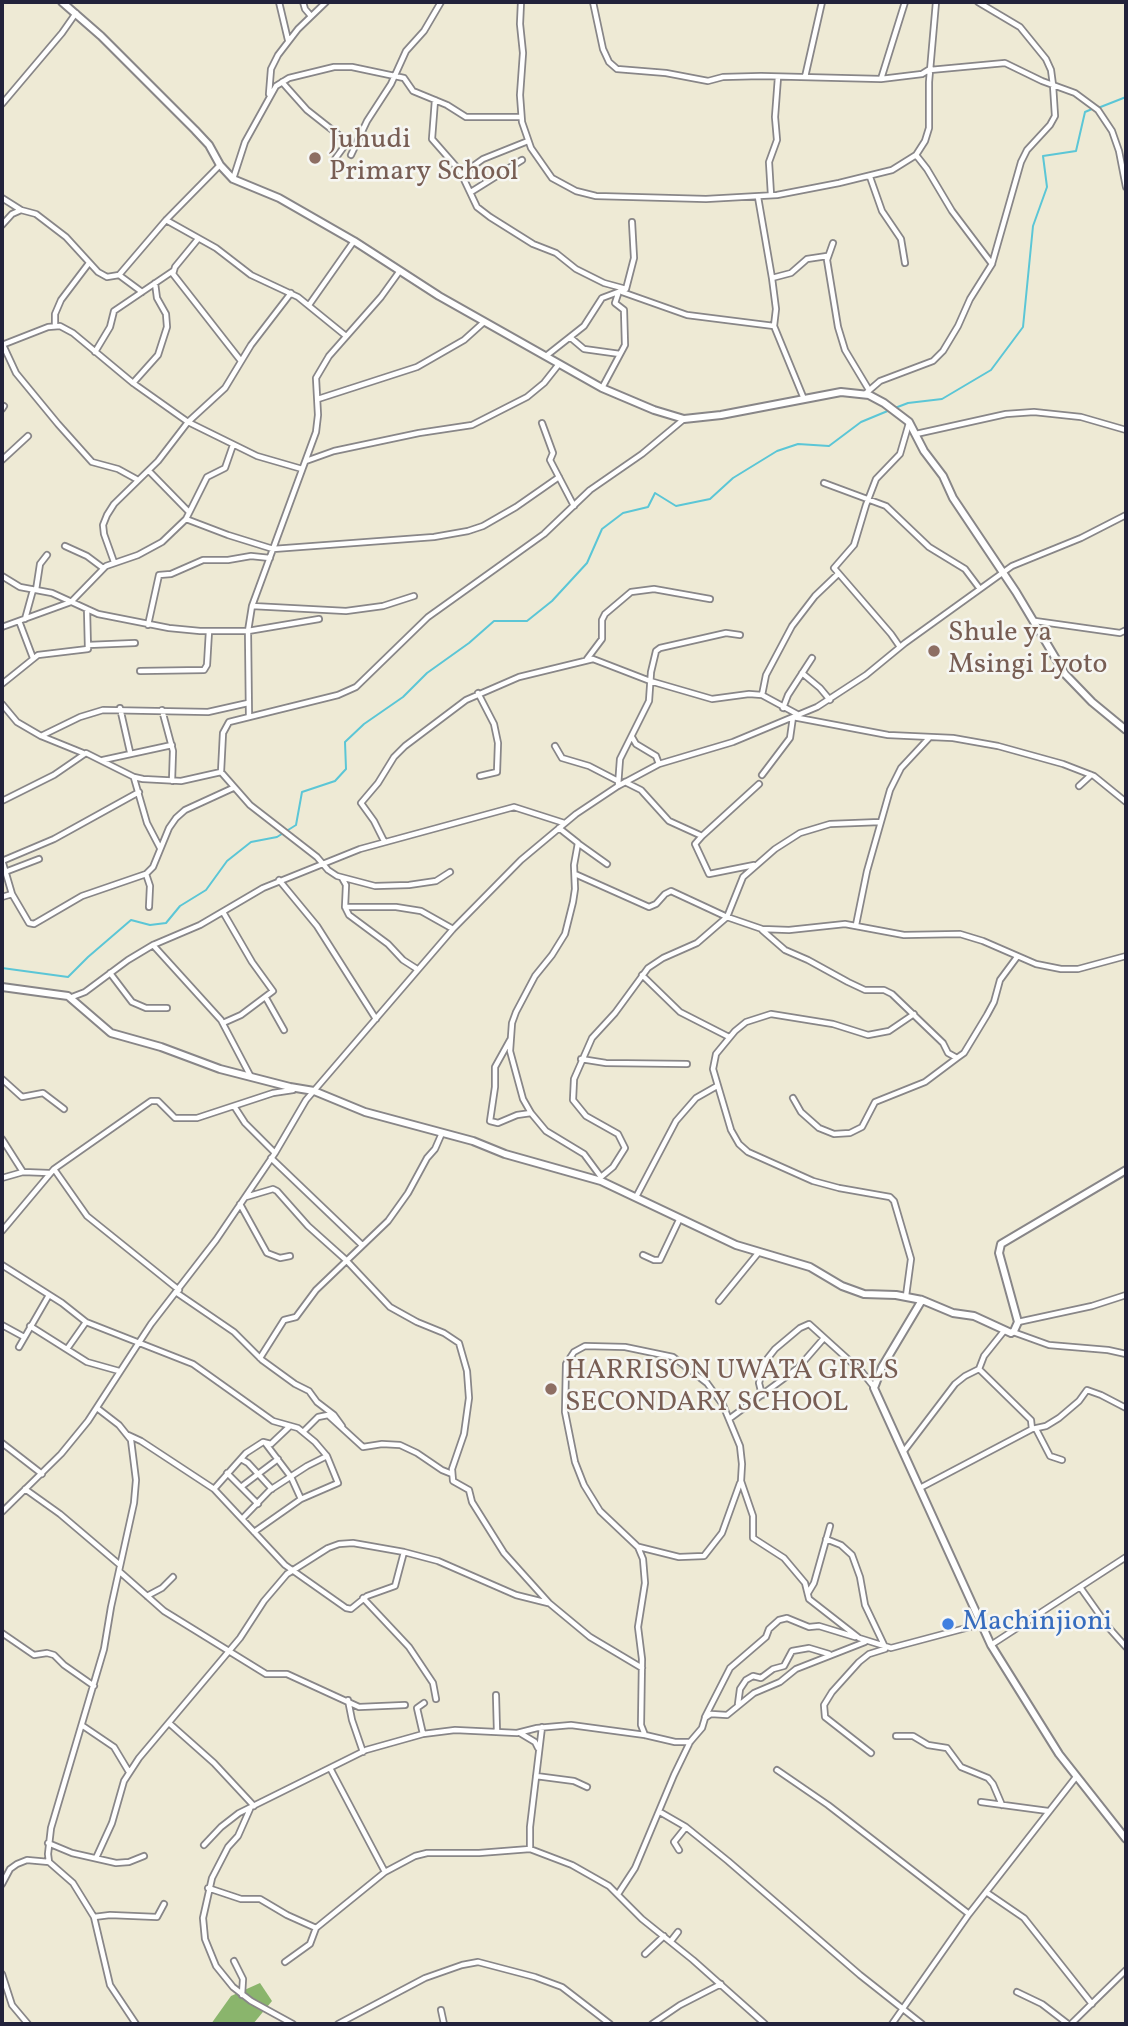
<!DOCTYPE html>
<style>
body{margin:0}
#map{position:relative;width:1128px;height:2026px;overflow:hidden;background:#eeead5;font-family:Vollkorn,serif}
canvas{display:block}
.frame{position:absolute;inset:0;border:4px solid #22223b;pointer-events:none}
</style>
<div id="map">
<canvas width="1128" height="2026"></canvas>
<div class="frame"></div>
</div>
<script>
const ctx = document.querySelector('canvas').getContext('2d');
ctx.lineJoin = 'round';
function paint(path, color) { ctx.fillStyle = color; ctx.fill(path, 'evenodd'); }
const shape = rows => new Path2D(rows.map(r => 'M' + r).join(''));
function stroke(path, color, width, dash) { ctx.strokeStyle = color; ctx.lineWidth = width; ctx.lineCap = dash ? 'butt' : 'round'; ctx.setLineDash(dash || []); ctx.stroke(path); }
function drawText(font, color, halo, rows, align = 'center') {
  ctx.font = font + ' Vollkorn,serif'; ctx.lineWidth = 5; ctx.setLineDash([]); ctx.textBaseline = 'middle'; ctx.strokeStyle = halo; ctx.fillStyle = color; for (const [text, x, y, turn = 0] of rows) {
    ctx.save(); ctx.translate(x, y); ctx.rotate((+turn || 0) * Math.PI / 180); ctx.textAlign = isNaN(turn) ? turn : align; if (halo) ctx.strokeText(text, 0, 0); ctx.fillText(text, 0, 0); ctx.restore();
  }
}
const forest = shape([
 [260,1983,272,2001,253,2024,211,2024,231,1996]
]);
const stream = shape([
 [1098,108,1126,97],
 [895,408,908,403,942,399,991,370,1023,327,1033,226,1047,187,1043,156,1076,151,1085,112,1092,109],
 [2,968,68,977,88,957,131,920,150,925,166,923,180,906,206,890,227,861,251,842,277,837,296,825,302,792,335,781,346,769,345,742,364,724,403,697,427,673,469,643,494,621,527,621,552,601,587,563,602,529,623,513,648,507,655,493,676,506,710,499,733,478,777,451,798,444,829,446,861,422,890,410]
]);
const street = shape([
 [279,2,288,40],
 [303,2,305,9,311,16],
 [521,2,520,24,523,53,520,95,522,122,531,148,552,178,576,191,596,196,706,199,777,195,839,183,892,170,916,155,925,141,929,128,929,82,936,2],
 [593,2,603,49,609,62,617,69,666,73,708,81,723,77,761,76,881,79,922,74,930,69],
 [930,70,1005,63,1042,81,1075,93,1098,110,1112,131,1119,151,1126,187],
 [805,77,822,2],
 [881,79,905,2],
 [282,82,307,110,345,140,346,144,335,159],
 [269,94,271,69,278,55,298,29,326,2],
 [435,100,432,139,460,171,477,207,490,217,533,244,556,253,576,269,604,283,626,289],
 [2,104,62,33,76,13],
 [351,155,367,121,391,84,406,51,424,31,441,2],
 [916,155,927,169,952,211,992,264],
 [462,174,483,159,528,141],
 [870,177,882,211,901,239,905,263],
 [233,179,245,142,276,86,289,78,334,67,352,67,404,78,413,91,447,105,466,117,521,117],
 [471,192,522,160],
 [771,195,769,162,777,140,775,117,778,77],
 [758,197,772,278,776,309,774,326],
 [2,198,21,210],
 [166,220,216,248,251,275,298,297,346,336],
 [2,225,12,214,21,210,36,214,66,237,98,272,107,277,119,275,166,220,220,165],
 [198,239,175,267,173,274,241,361],
 [833,243,827,260,838,327,845,350,869,390],
 [119,275,142,292],
 [772,278,791,273,807,259,827,256],
 [622,292,687,315,774,326,804,399],
 [309,305,354,241],
 [55,325,55,314,61,300,89,263],
 [571,338,584,349,620,354],
 [2,345,48,327,60,326,73,333,133,383,188,422,257,456,302,469],
 [3,345,16,373,58,424,92,462,118,469,138,480],
 [95,352,110,327,114,311,173,271],
 [546,356,584,326,602,298,626,289,634,258,632,222],
 [133,383,158,355,167,327,166,314,157,298,155,283],
 [602,388,625,345,624,310,615,303,618,294],
 [865,394,880,381,933,361,943,351,958,326,970,299,992,264,1021,162,1027,150,1050,125,1055,116,1053,85,1051,70,1046,59,1020,27,978,2],
 [318,399,417,367,464,340,484,322],
 [2,409,4,406],
 [542,423,553,453,550,460,574,506],
 [916,434,1006,414,1034,412,1081,417,1126,430],
 [2,460,28,436],
 [306,461,334,451,419,433,472,425,527,397,544,383,559,364],
 [149,471,189,512],
 [824,483,886,506,929,547,965,569,980,589],
 [186,519,228,535,273,549,434,537,468,531,483,526,516,507,559,477],
 [65,546,87,556,103,568],
 [114,562,104,534,103,525,107,515,114,504,158,461,188,422,225,388,251,345,291,293],
 [2,576,20,587,52,593,98,614,169,628,200,631,248,631,319,619],
 [36,590,40,564,47,555],
 [252,606,346,611,383,606,414,596],
 [25,619,33,590],
 [19,621,33,658],
 [1035,621,1120,633,1126,630],
 [148,625,159,575,171,574,203,560,228,560,251,556,270,558],
 [2,627,71,602,106,566,138,555,162,542,186,519,207,477,225,468,233,445],
 [88,645,135,643],
 [900,647,891,634,834,568,854,545,866,505,876,479,900,454,909,423],
 [587,659,602,639,602,620,605,614,631,592,654,589,710,599],
 [140,671,204,670,207,665,209,631],
 [802,673,820,688,830,700],
 [2,684,38,655,88,649,87,609],
 [478,693,494,724,498,743,497,772,480,776],
 [762,695,766,675,792,626,815,596,838,574],
 [2,704,17,722,41,736,83,753],
 [120,708,130,752],
 [783,708,788,695,812,658],
 [162,710,173,751,172,781],
 [249,717,248,631,252,606,316,432,318,415,316,378,329,356,381,297,399,272],
 [41,736,80,717,103,710,208,712,248,703],
 [632,737,636,744,656,756,659,764],
 [555,746,562,758,589,766,618,781],
 [103,760,172,745],
 [221,772,250,805,317,857,328,870,337,876,375,886,409,885,436,881,450,872],
 [762,775,790,738,793,717,888,735,953,738,998,746,1063,764,1094,776,1126,802],
 [134,778,147,823,160,848],
 [625,782,641,790,669,821,702,836,759,784],
 [618,786,620,759,649,701,651,672,656,651,660,648,726,633,740,635],
 [1079,786,1091,775],
 [2,801,54,775,86,753,134,777,143,779,181,781,221,772,223,733,229,722,338,695,356,687,428,617,544,534,590,490,642,454,684,419],
 [559,828,578,843,574,865,575,889,573,902,565,934,552,955,535,976,516,1012,512,1023,510,1051,523,1099,531,1113,546,1131,584,1154,601,1177],
 [702,836,695,844,709,874,754,865],
 [384,841,374,821,361,803,378,783,394,757,405,746,466,700,519,677,593,659,650,681,712,699,749,694,762,695,797,714],
 [579,844,607,864],
 [2,860,12,894,29,923,34,924,82,896,146,874,153,867,169,828,176,818,185,810,233,788],
 [2,861,54,839,139,792],
 [5,872,39,859],
 [146,874,150,886,149,907],
 [575,874,649,907,656,904,665,894,671,891,727,917,762,929,789,930,845,924,904,935,960,934,983,941,1036,964,1061,969,1078,969,1126,956],
 [342,878,346,885,345,907,349,915,388,944,403,960,417,969],
 [279,880,317,926,376,1019],
 [2,897,12,894],
 [345,907,396,907,421,911,453,929],
 [856,925,867,871,890,790,901,768,929,738],
 [762,930,785,950,808,960,848,982,865,990,884,990,892,994,943,1043,948,1053,957,1058,964,1053,987,1015,994,1002,1000,980,1017,957],
 [153,945,221,1020,251,1077],
 [110,973,132,1002,146,1008,167,1008],
 [642,975,680,1012,729,1037],
 [72,997,85,992,128,960,153,945,200,925,263,888,360,849,514,807,564,823],
 [266,998,284,1030],
 [223,1023,241,1015,273,991,252,962,223,912],
 [510,1040,495,1067,495,1087,490,1121,498,1123,517,1115,531,1113],
 [581,1059,606,1063,687,1064],
 [2,1079,22,1097,43,1093,64,1109],
 [793,1098,801,1112,819,1128,834,1134,850,1133,862,1127,875,1102,925,1082,957,1058],
 [234,1106,245,1123,275,1153],
 [2,1139,23,1172],
 [271,1158,362,1245],
 [54,1169,87,1216,179,1290],
 [601,1177,613,1167,625,1148,618,1134,586,1116,573,1100,574,1079,592,1038,615,1013,648,968,663,958,697,943,727,917,743,877,775,849,800,833,830,824,880,822],
 [2,1178,23,1172,49,1173],
 [246,1197,273,1189,277,1191,308,1226,346,1260,390,1307,417,1322,444,1333,459,1343,467,1371,469,1398,464,1434,452,1469,453,1481,469,1490,472,1502,504,1553,549,1603,590,1637,642,1668],
 [636,1197,676,1121,696,1098,717,1086],
 [240,1204,267,1253,280,1258,290,1256],
 [2,1231,54,1169,151,1101,158,1101,175,1118,197,1118,273,1093,293,1090],
 [643,1255,654,1260,660,1260,680,1218],
 [2,1265,62,1303,86,1322,193,1364,273,1421,298,1428,315,1442,327,1456,338,1483,301,1499,254,1532],
 [177,1293,234,1332,262,1360,295,1384,309,1391,317,1402,334,1415,342,1426],
 [906,1296,911,1259,894,1201,890,1197,839,1188,813,1181,748,1152,739,1144,731,1130,713,1069,716,1054,735,1031,746,1022,771,1014,833,1024,868,1035,889,1031,914,1014],
 [719,1301,759,1252],
 [1018,1322,1092,1306,1126,1295],
 [2,1325,24,1337],
 [30,1326,87,1362,119,1371],
 [1013,1332,1049,1345,1108,1350,1126,1354],
 [19,1347,49,1295],
 [67,1349,86,1322],
 [260,1358,284,1320,296,1317,316,1290,388,1221,408,1193,427,1158,435,1149,442,1133],
 [762,1395,759,1383,764,1363,775,1349,800,1328,809,1324,862,1372,874,1387],
 [97,1408,119,1425,131,1440,136,1480,134,1503,111,1607,104,1649,51,1828,48,1854,49,1862,73,1883,94,1917,110,1985,136,2024],
 [729,1419,798,1368,824,1338],
 [1032,1429,1046,1426,1059,1418,1079,1401,1087,1390,1101,1395,1126,1408],
 [1036,1429,1050,1456,1062,1460],
 [304,1431,318,1417,328,1415,363,1447,382,1444,400,1445,417,1453,442,1470,452,1474],
 [128,1435,141,1441,214,1489,285,1565,346,1608,351,1609,367,1596,395,1586,404,1552],
 [2,1443,42,1474],
 [266,1444,291,1477,301,1499],
 [904,1451,955,1384,965,1376,979,1369,984,1356,1004,1331],
 [241,1459,248,1463,272,1489],
 [227,1473,258,1504],
 [241,1487,278,1459],
 [920,1488,1032,1429,1031,1420,979,1369],
 [25,1489,60,1514,120,1565],
 [214,1489,246,1453,263,1442,271,1444,290,1426],
 [2,1512,61,1454,88,1421,151,1324,216,1240,275,1153,306,1100,453,929,521,860,576,814,618,786,659,764,733,742,817,707,866,675,905,643,1012,566,1081,538,1126,515],
 [242,1519,270,1490,307,1466,327,1456],
 [826,1539,841,1545,852,1555,860,1577,865,1605,885,1647],
 [639,1547,679,1557,704,1556,722,1533,740,1483],
 [120,1572,164,1611,266,1674,287,1674,359,1707,405,1705],
 [1080,1587,1126,1557],
 [808,1593,814,1583,830,1526],
 [147,1596,162,1588,173,1577],
 [363,1598,409,1647,433,1683,436,1699],
 [2,1633,34,1655,47,1653,54,1655,64,1665,94,1686],
 [991,1645,1080,1587,1109,1628,1126,1647],
 [496,1695,497,1732],
 [348,1700,352,1720,363,1752],
 [738,1704,740,1689,746,1680,753,1676,761,1678,773,1669,784,1666,792,1651,809,1648,829,1654],
 [705,1717,730,1668,766,1637,769,1629,779,1620,787,1618,809,1627,819,1626,855,1637],
 [169,1723,214,1763,254,1806],
 [83,1726,114,1747,129,1772],
 [520,1733,535,1742,538,1748],
 [423,1734,417,1708,424,1703],
 [645,1735,641,1725,642,1659,638,1627,645,1583,643,1559,638,1547,600,1511,584,1485,575,1462,565,1412,566,1364,574,1352,585,1346,625,1347,673,1357,707,1383,723,1405,740,1446,742,1464,741,1481,753,1516,753,1538,784,1558,805,1583,809,1599,859,1638,891,1648,981,1624],
 [896,1736,913,1736,928,1745,947,1748,961,1767,988,1778,993,1784,1002,1805],
 [871,1753,825,1717,824,1705,832,1692,859,1662,869,1654,885,1649],
 [330,1768,385,1872],
 [777,1770,828,1805,969,1914],
 [536,1776,574,1781,587,1787],
 [981,1802,1048,1811],
 [250,1809,238,1836,228,1847,212,1878,203,1918,205,1939,216,1966,233,1987,251,2001,293,2024],
 [660,1812,686,1827,728,1861,860,1975,922,2024],
 [48,1843,72,1853,116,1863,129,1862,144,1856],
 [204,1845,221,1827,239,1813,366,1750,423,1734,455,1730,517,1733,537,1728,571,1725,645,1735,675,1742,690,1742],
 [530,1849,530,1827,542,1727],
 [679,1850,674,1842,686,1827],
 [96,1858,112,1823,124,1781,139,1758,240,1638,264,1601,287,1574,328,1548,339,1544,353,1543,404,1552,438,1561,516,1595,548,1603],
 [2,1884,10,1869,17,1864,27,1860,49,1862],
 [208,1888,241,1899,260,1899,287,1915,316,1928,385,1872,415,1856,427,1853,479,1853,530,1849,572,1865,609,1886,642,1919,693,1960,765,2024],
 [986,1892,1024,1918,1092,2004],
 [618,1894,635,1868,674,1775,690,1742,702,1728,705,1718,711,1714,727,1715,754,1693,780,1682,796,1669,865,1642],
 [94,1917,110,1915,157,1917,164,1904],
 [671,1941,678,1932],
 [645,1954,664,1936],
 [234,1961,243,1979,242,1995],
 [285,1962,310,1944,316,1928],
 [2,1974,12,2005,28,2024],
 [1017,1992,1042,2004,1068,2024],
 [441,2010,444,2024],
 [338,2024,425,1978,462,1965,478,1962,535,1977,562,1987,610,2024],
 [652,2024,680,2005,721,1984],
 [892,2024,969,1914,1076,1777],
 [1071,2024,1126,1970]
]);
const secondary = shape([
 [62,2,101,36,195,130,209,145,220,165,233,179,279,198,354,241,439,296,602,388,654,410,684,419,721,415,841,392,869,395,884,403,909,422,924,451,943,476,953,498,1016,592,1065,674,1092,702,1126,730],
 [2,987,68,996,111,1033,161,1047,220,1069,290,1087,314,1091,365,1112,473,1141,505,1154,601,1181,736,1245,810,1267,842,1286,864,1294,896,1295,922,1300,953,1313,974,1316,1011,1333,1014,1331,1018,1322,999,1253,1001,1244,1126,1170],
 [922,1300,882,1367,874,1388,991,1645,1059,1754,1126,1839]
]);
const markers = [
 [315,158,7,"#8d6e63"],
 [934,651,7,"#8d6e63"],
 [551,1389,7,"#8d6e63"],
 [948,1624,7,"#3f7fe0"]
];
const educationNames = [
 ["Juhudi",329,142],
 ["Primary School",329,174],
 ["Shule ya",948,635],
 ["Msingi Lyoto",948,667],
 ["HARRISON UWATA GIRLS",565,1373],
 ["SECONDARY SCHOOL",565,1405]
];
const shopNames = [
 ["Machinjioni",962,1624]
];
paint(forest, '#8ab56c');
stroke(stream, '#5bc6d6', 2);
stroke(street, '#888688', 8);
stroke(secondary, '#888688', 10);
stroke(street, '#fff', 4.5);
stroke(secondary, '#fff', 6);
for (const [x, y, r, color] of markers) { const dot = new Path2D(); dot.arc(x, y, r, 0, 2 * Math.PI); ctx.fillStyle = color; ctx.fill(dot); stroke(dot, '#f6f6f2', 2.5); }
drawText('28px', '#785e54', '#f6f6f2', educationNames, 'left');
drawText('28px', '#366cbe', '#f6f6f2', shopNames, 'left');
</script>
